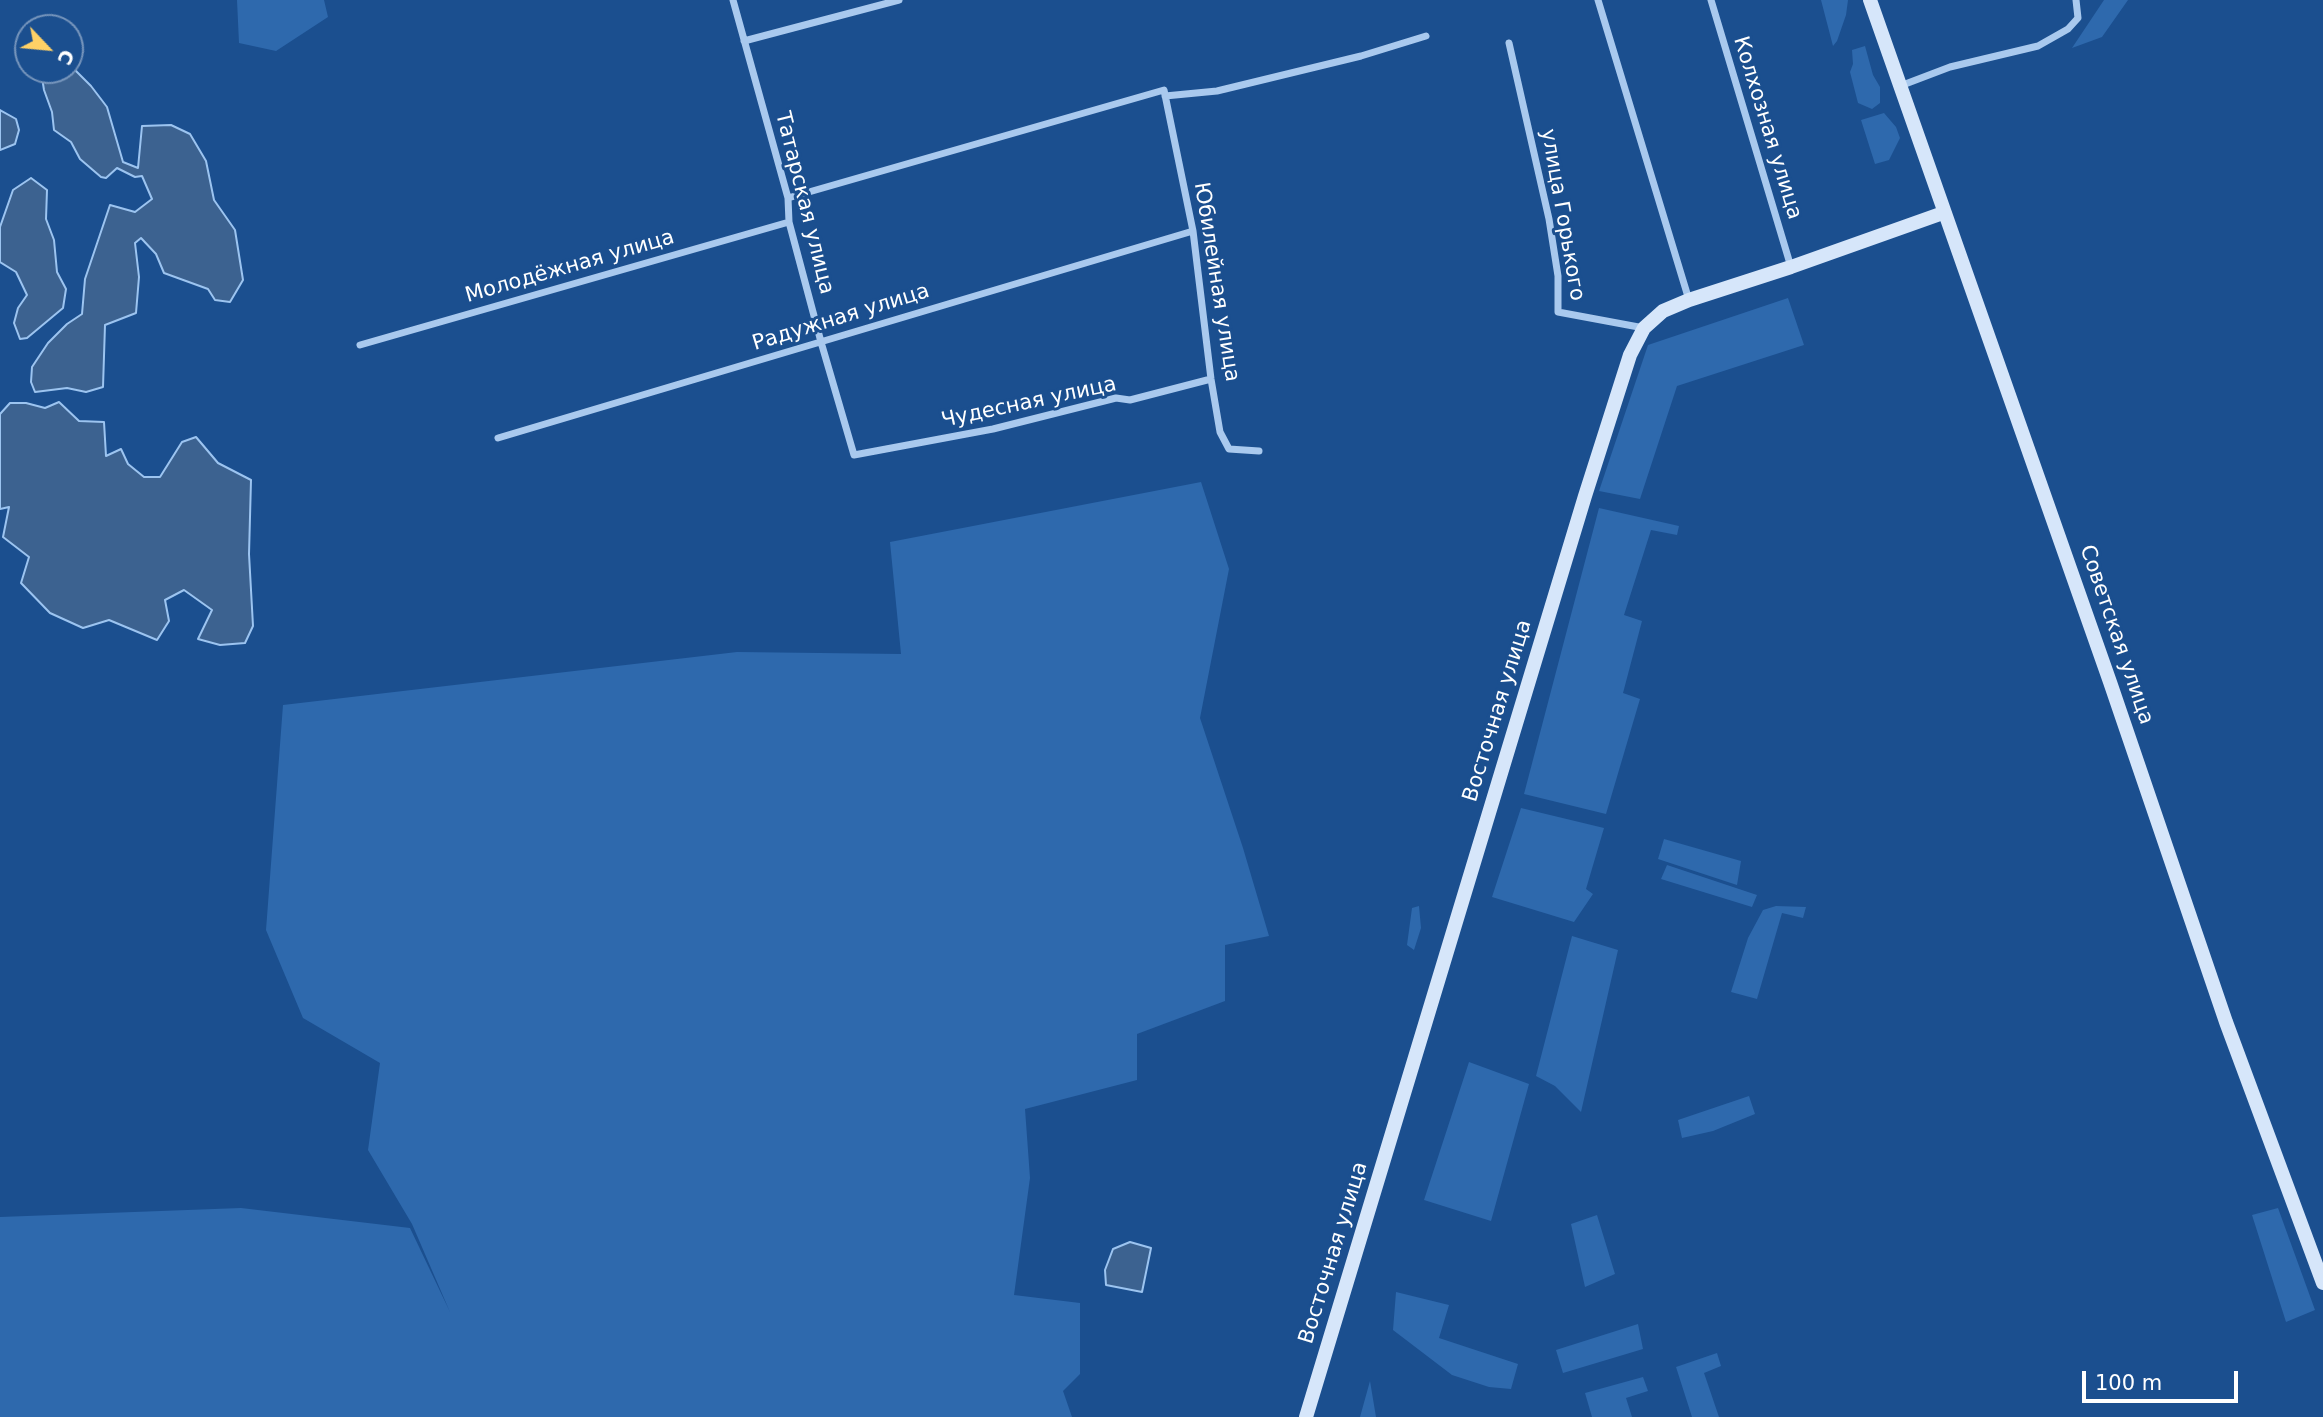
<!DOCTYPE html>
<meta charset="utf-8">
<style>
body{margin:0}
#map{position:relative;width:2323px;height:1417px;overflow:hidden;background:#1b4f8f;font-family:"DejaVu Sans",sans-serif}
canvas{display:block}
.north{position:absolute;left:14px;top:14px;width:70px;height:70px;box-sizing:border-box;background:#1b4f8f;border:2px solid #7695bc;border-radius:50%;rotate:116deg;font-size:19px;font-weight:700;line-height:28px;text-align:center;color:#fff}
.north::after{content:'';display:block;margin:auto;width:24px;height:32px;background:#ffd166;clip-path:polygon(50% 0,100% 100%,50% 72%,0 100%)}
.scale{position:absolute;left:2082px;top:1371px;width:156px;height:32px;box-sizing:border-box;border:4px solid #fff;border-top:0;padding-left:9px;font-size:21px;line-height:24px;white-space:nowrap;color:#fff;-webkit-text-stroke:5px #1b4f8f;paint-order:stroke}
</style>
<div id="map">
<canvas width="2323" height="1417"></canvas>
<div class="north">С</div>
<div class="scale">100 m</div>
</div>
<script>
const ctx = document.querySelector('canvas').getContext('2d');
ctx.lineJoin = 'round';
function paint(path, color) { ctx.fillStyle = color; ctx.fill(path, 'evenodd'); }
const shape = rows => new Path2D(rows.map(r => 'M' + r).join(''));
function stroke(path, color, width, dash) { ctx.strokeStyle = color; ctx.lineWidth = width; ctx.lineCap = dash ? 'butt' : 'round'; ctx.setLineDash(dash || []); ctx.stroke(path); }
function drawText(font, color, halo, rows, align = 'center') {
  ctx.font = font + ' "DejaVu Sans",sans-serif'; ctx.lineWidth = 6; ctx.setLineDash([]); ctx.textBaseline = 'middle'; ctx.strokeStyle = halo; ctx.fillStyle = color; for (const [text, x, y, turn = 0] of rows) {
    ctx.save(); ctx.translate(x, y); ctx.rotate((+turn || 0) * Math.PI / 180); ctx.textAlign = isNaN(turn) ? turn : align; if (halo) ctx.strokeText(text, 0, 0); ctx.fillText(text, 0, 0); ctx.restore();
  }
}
const green = shape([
 [237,0,324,0,328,17,276,51,239,43],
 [1821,0,1848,0,1846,15,1837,41,1833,46],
 [2104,0,2128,0,2102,37,2072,48],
 [1865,46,1873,75,1880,87,1880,103,1872,109,1858,103,1850,72,1853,64,1852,50],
 [1884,113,1896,127,1900,138,1889,160,1875,164,1861,120],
 [1788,298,1804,345,1677,386,1640,499,1599,491,1648,345],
 [1201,482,1229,569,1200,718,1243,848,1269,936,1225,945,1225,1001,1137,1034,1137,1080,1025,1109,1030,1178,1014,1295,1080,1303,1080,1374,1063,1391,1072,1417,0,1417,0,1217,241,1208,410,1228,450,1312,412,1224,368,1150,380,1063,303,1018,266,930,283,705,737,652,901,654,890,542],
 [1599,508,1679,526,1677,535,1651,530,1624,615,1642,621,1623,693,1640,699,1606,814,1524,794],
 [1521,808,1604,828,1586,889,1593,894,1574,922,1492,897],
 [1664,839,1741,861,1737,885,1658,859],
 [1667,865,1757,895,1752,907,1661,879],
 [1419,906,1421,928,1414,950,1407,945,1412,908],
 [1776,906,1806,907,1803,918,1782,913,1757,999,1731,992,1748,938,1763,910],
 [1572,936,1618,950,1581,1112,1555,1086,1536,1076],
 [1469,1062,1529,1084,1491,1221,1424,1200],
 [1749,1096,1755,1114,1713,1131,1682,1138,1678,1120],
 [2278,1208,2315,1310,2286,1322,2252,1215],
 [1597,1215,1615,1274,1585,1287,1571,1224],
 [1396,1292,1449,1305,1439,1338,1518,1364,1511,1389,1489,1387,1452,1375,1393,1330],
 [1638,1324,1643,1349,1563,1373,1556,1350],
 [1717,1353,1721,1366,1704,1373,1719,1417,1692,1417,1676,1367],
 [1643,1377,1648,1391,1626,1398,1632,1417,1592,1417,1585,1393],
 [1370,1381,1376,1417,1360,1417]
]);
const water = shape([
 [70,59,74,69,91,86,107,107,123,162,138,168,142,126,171,125,190,134,206,161,214,200,235,230,243,280,230,302,215,300,208,289,164,273,156,254,141,238,135,243,139,277,136,313,105,325,103,387,86,392,67,388,35,392,31,382,32,367,48,343,67,324,82,314,85,279,110,205,135,212,152,199,142,176,135,177,117,168,106,178,101,177,80,159,71,142,54,130,52,112,44,90,41,71,70,70,70,59],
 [0,110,16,119,19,130,15,144,0,150,0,110],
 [31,178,47,190,46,219,54,240,57,272,66,289,63,308,27,338,20,339,14,323,18,308,27,295,16,272,0,262,0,227,13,190,31,178],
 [59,402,79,421,104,422,106,456,121,449,128,464,144,477,160,477,182,442,196,437,218,463,251,480,249,554,253,626,245,643,220,645,198,639,212,610,184,590,165,600,169,621,157,640,109,620,83,628,50,613,21,583,29,557,3,537,9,507,0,509,0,414,10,403,26,403,45,408,59,402],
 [1130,1242,1151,1248,1142,1292,1106,1285,1105,1270,1113,1249,1130,1242]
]);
const street = shape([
 [733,0,788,198,789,222,821,342,854,455,993,429,1116,398,1130,400,1211,379],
 [1598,0,1689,300],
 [1711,0,1791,267],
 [744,41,899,0],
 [1509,43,1549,219,1558,276,1558,312,1644,328],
 [1900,86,1950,67,2038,46,2068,29,2078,18,2076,0],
 [1165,96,1217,91,1361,56,1426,36],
 [788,198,1164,90,1193,231,1211,379,1220,432,1229,449,1259,451],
 [360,345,789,222],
 [498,438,1193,231]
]);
const secondary = shape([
 [1870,0,2110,682,2226,1022,2323,1283],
 [1306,1417,1585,496,1630,355,1644,328,1663,311,1689,300,1791,267,1943,213]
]);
const streetNames = [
 ["Колхозная улица",1767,128,73],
 ["Татарская улица",804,203,76],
 ["улица Горького",1562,215,80],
 ["Молодёжная улица",570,267,-16],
 ["Юбилейная улица",1216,282,81],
 ["Радужная улица",841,318,-17],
 ["Чудесная улица",1029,403,-12],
 ["Советская улица",2116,635,71],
 ["Восточная улица",1498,711,-73],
 ["Восточная улица",1334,1253,-73]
];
paint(green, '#2e69ad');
paint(water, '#3c6290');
stroke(water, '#9cc4f0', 2);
stroke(street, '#a9c9ee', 7);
stroke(secondary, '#d6e6fa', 14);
drawText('21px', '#fff', '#1b4f8f', streetNames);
</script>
